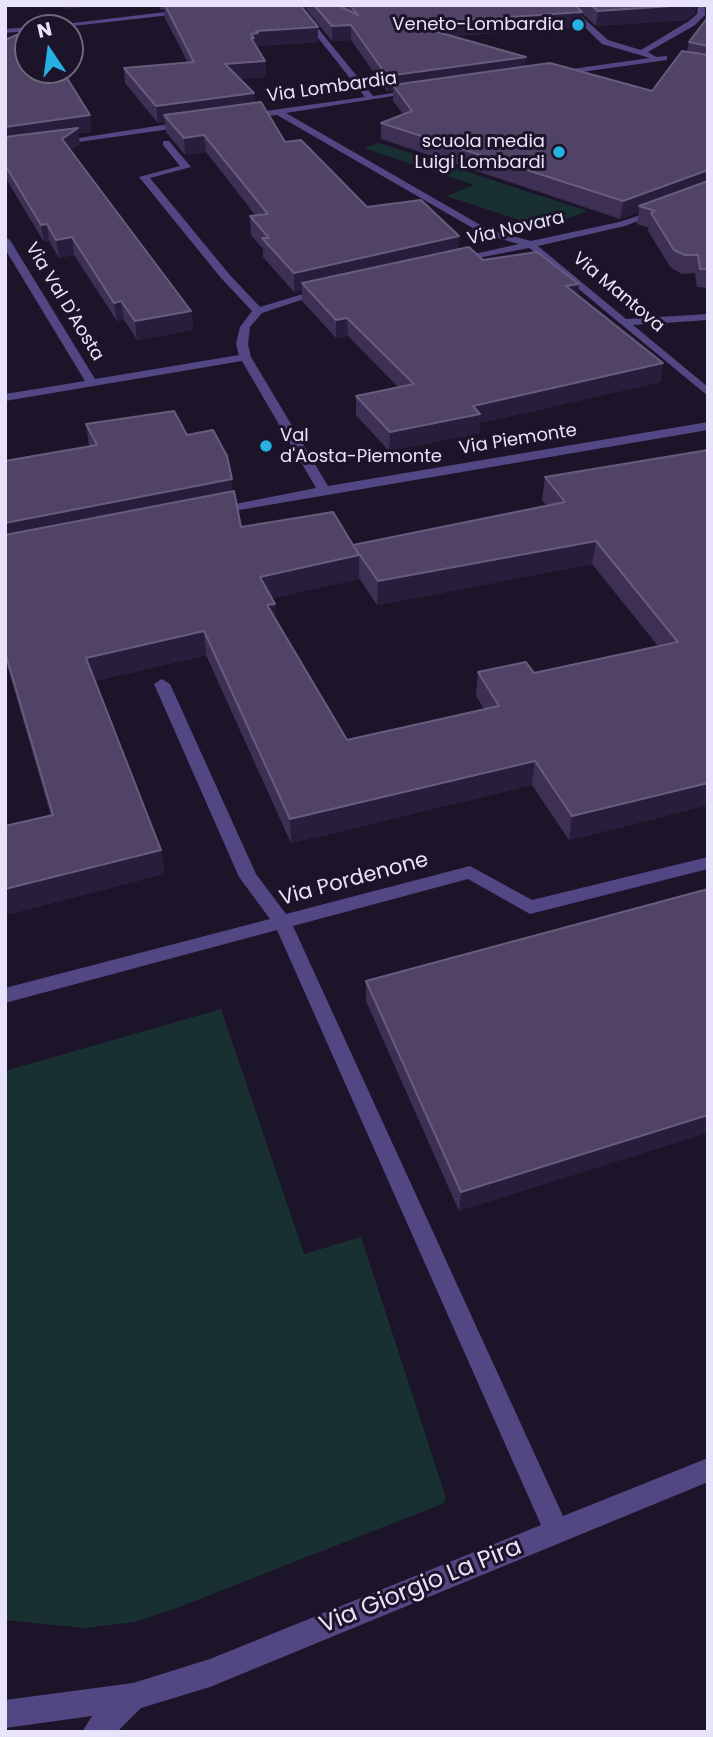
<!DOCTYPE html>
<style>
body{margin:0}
#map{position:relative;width:713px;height:1737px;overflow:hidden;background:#1c152a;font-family:Poppins,sans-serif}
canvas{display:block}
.frame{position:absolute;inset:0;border:7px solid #e9e2fb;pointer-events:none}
.north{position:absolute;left:14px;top:14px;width:70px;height:70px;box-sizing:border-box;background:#1c152a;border:2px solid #6e677e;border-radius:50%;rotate:347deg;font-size:19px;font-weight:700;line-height:28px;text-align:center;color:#e9e2fb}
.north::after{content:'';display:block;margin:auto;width:24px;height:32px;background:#26b1e3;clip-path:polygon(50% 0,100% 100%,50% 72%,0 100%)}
</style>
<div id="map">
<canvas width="713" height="1737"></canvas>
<div class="frame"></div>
<div class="north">N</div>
</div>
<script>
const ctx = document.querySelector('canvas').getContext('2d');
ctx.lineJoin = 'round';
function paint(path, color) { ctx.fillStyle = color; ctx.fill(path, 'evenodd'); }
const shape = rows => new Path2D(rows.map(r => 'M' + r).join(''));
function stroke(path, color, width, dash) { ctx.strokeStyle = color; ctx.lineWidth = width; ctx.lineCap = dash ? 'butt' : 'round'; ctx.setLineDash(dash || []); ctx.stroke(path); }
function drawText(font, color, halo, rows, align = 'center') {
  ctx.font = font + ' Poppins,sans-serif'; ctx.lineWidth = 6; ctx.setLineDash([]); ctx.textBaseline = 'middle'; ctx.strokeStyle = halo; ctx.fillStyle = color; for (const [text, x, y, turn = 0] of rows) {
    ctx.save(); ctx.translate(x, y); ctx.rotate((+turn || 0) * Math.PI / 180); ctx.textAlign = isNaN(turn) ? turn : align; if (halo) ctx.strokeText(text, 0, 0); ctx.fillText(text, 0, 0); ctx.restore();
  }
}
const green = shape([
 [379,143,587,211,543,228,447,196,474,185,364,148],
 [221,1009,304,1254,361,1237,446,1498,442,1504,174,1609,134,1622,85,1628,5,1620,5,1071]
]);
const minor = shape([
 [292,5,299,5,373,96,414,90,418,92,286,113,489,230,531,241,619,222,662,208,662,212,625,226,538,246,626,319,708,314,708,320,633,325,708,387,708,396,529,248,452,263,452,259,519,244,483,234,277,115,242,119,245,114,365,97,292,5],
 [562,5,569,5,608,40,641,50,689,21,697,14,698,5,705,5,705,15,695,25,648,52,656,57,667,56,667,60,553,76,550,72,650,58,602,44,562,5],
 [191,9,188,13,55,28,31,28,191,9],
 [31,27,28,31,5,33,5,29,31,27],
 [189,121,192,126,57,145,53,142,189,121],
 [163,141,169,141,191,167,150,178,229,274,260,307,326,287,331,290,262,313,250,327,248,344,251,357,328,486,708,422,708,430,210,515,210,509,316,488,242,361,5,401,5,394,85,381,5,249,5,237,10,240,95,379,239,355,236,344,240,327,252,311,221,278,139,177,180,166,163,145,163,141],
 [162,679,170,684,256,874,286,914,470,866,532,900,708,857,708,869,530,914,468,879,293,926,563,1516,708,1458,708,1482,210,1687,141,1708,117,1732,82,1732,92,1716,5,1728,5,1700,133,1683,210,1659,541,1525,277,930,5,1003,5,988,270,919,239,877,154,684,162,679]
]);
const wall = shape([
 [158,5,300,5,318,42,258,46,257,49,265,61,266,77,240,79,254,93,255,103,285,142,367,207,483,260,579,284,578,296,663,363,660,382,480,423,479,433,389,451,356,415,356,396,398,387,348,336,336,338,302,301,302,290,294,292,263,257,263,249,251,235,250,216,256,216,206,152,185,155,166,132,165,122,158,123,125,83,124,68,188,63,165,18,164,9,161,10],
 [303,5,696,5,695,13,686,20,596,26,582,13,581,27,452,36,526,57,525,67,652,91,687,51,689,42,707,18,705,18,707,5,708,5,708,288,697,287,695,273,682,274,671,268,648,231,649,228,637,224,639,212,620,219,381,139,381,123,403,114,393,101,393,91,387,91,351,40,332,41],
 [5,40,92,132,78,133,80,144,71,151,191,311,193,330,137,340,124,320,117,321,74,255,59,258,49,241,44,242,5,177],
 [86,424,187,435,233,492,241,527,353,545,547,506,542,500,545,477,708,450,708,805,569,840,532,785,291,843,206,655,95,681,161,850,164,874,5,915,5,826,51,816,5,658,5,461,89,446],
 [592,564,658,646,534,673,478,672,476,696,484,709,347,740,275,619,272,598,359,579,359,578,377,605],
 [708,889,459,1211,366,1001,366,981]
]);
const shadedWall = shape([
 [64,5,96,5,65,10],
 [686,5,696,5,695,13,686,20,596,26,598,11],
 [582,12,581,27,409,39,409,24],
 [351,25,351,40,332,41,332,26],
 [318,27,318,42,258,46,258,48,255,49,251,53,251,34,256,31],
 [526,57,525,72,393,85,393,91,387,91,387,76],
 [265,61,266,77,226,80,225,64],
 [254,93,255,109,164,115,165,122,158,123,156,106],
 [90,115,92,132,78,133,80,144,65,156,5,143,5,127],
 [204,135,206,152,185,155,184,138],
 [708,170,708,186,639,206,639,212,620,219,623,201],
 [47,224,49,241,44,242,41,225],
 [459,236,458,255,302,283,302,290,294,292,294,273],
 [72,237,74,255,59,258,56,240],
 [579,284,577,301,566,286],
 [121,301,124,320,117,321,114,303],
 [191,311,193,330,137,340,135,321],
 [347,318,348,336,336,338,336,320],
 [663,363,660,382,480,423,479,433,389,451,390,432,473,406],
 [232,479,233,502,5,547,5,523],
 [596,541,592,564,377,605,378,581],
 [359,555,359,579,261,601,260,577],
 [275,604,276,627,267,605],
 [204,631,206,655,90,682,86,658],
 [535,761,532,785,291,843,290,819],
 [708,783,708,805,569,840,572,816],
 [161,850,164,874,5,915,5,889],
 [708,1115,708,1133,459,1211,461,1192]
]);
const building = shape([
 [165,5,300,5,318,27,256,31,258,33,251,34,254,38,251,38,265,61,225,64,254,93,156,106,124,68,194,62,165,5],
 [314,5,337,5,358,15,350,5,575,5,582,12,409,24,526,57,387,76,351,25,332,26,314,5],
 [591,5,686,5,598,11,591,5],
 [708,17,708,46,689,42,708,17],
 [28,30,28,70,62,70,90,115,5,127,5,40,28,30],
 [682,51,708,55,708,170,623,201,381,123,412,111,393,85,550,63,652,91,682,51],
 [261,102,285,142,301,140,367,207,421,200,459,236,294,273,262,238,269,238,250,216,268,214,204,135,184,138,164,115,261,102],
 [78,128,62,139,191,311,135,321,121,301,114,303,72,237,56,240,47,224,41,225,5,165,5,137,78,128],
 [708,181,708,269,700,269,698,255,685,255,674,250,651,213,655,211,639,206,708,181],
 [469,247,483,260,537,252,579,284,566,286,663,363,473,406,480,414,390,432,356,396,414,384,347,318,336,320,302,283,469,247],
 [174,411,187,435,213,430,227,456,232,479,5,523,5,461,97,445,86,424,174,411],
 [708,450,708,783,572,816,535,761,290,819,204,631,86,658,161,850,5,889,5,826,53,815,5,652,5,535,234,491,241,527,333,512,353,545,565,502,545,477,708,450],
 [596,541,678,642,534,673,526,662,478,672,499,706,347,740,267,605,275,604,260,577,359,555,353,545,378,581,596,541],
 [708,889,708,1115,461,1192,366,981,708,889]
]);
const markers = [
 [578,25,7,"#26b1e3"],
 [559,152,7,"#26b1e3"],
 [266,446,7,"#26b1e3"]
];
const farPoinames = [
 ["Veneto-Lombardia",564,25],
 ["scuola media",545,142],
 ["Luigi Lombardi",545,163],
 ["Val",280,436,"left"],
 ["d'Aosta-Piemonte",280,457,"left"]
];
const farStreetnames = [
 ["Via Lombardia",332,88,-8],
 ["Via Novara",516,229,-13],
 ["Via Mantova",618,293,40],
 ["Via Val D'Aosta",64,302,59],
 ["Via Piemonte",518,440,-9]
];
const streetNames = [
 ["Via Pordenone",354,880,-15]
];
const nearStreetnames = [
 ["Via Giorgio La Pira",421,1587,-22]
];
paint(green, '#193033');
paint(minor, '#524683');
paint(wall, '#3e3055');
paint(shadedWall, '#291d3c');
paint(building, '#504366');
stroke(building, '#685c7e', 2);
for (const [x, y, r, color] of markers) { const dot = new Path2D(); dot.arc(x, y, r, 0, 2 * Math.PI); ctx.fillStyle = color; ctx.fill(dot); stroke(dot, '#1c152a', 2.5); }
drawText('18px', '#e9e2fb', '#1c152a', farPoinames, 'right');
drawText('18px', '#e9e2fb', '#1c152a', farStreetnames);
drawText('21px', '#e9e2fb', '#1c152a', streetNames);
drawText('24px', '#e9e2fb', '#1c152a', nearStreetnames);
</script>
